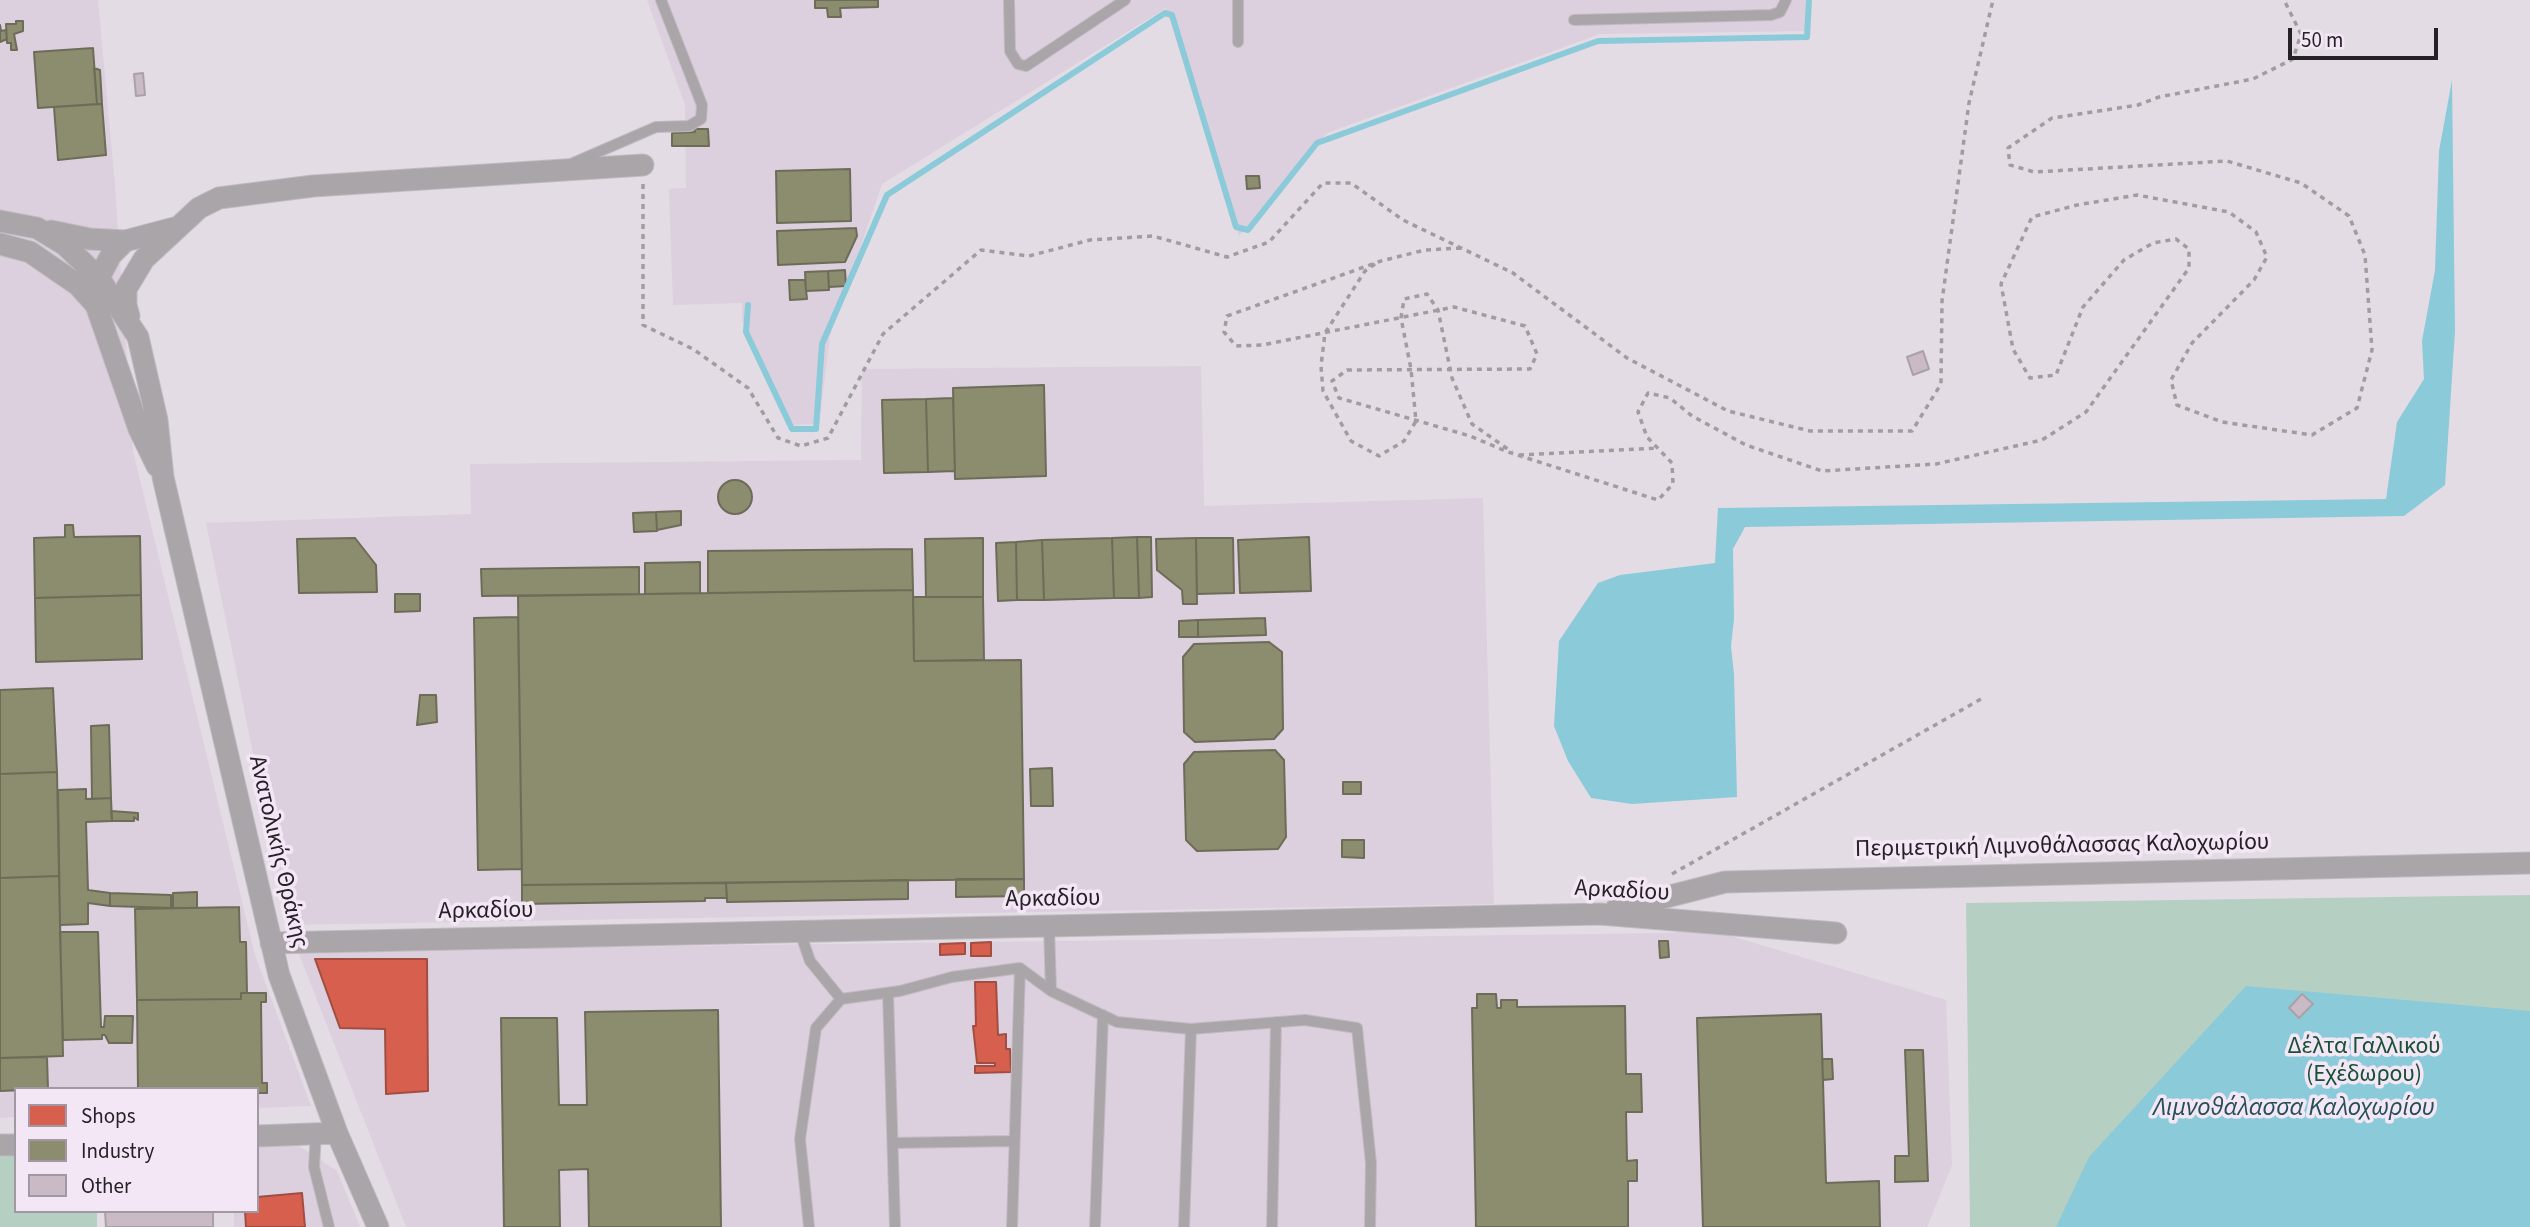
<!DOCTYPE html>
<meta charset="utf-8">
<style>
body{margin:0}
#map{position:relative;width:2530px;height:1227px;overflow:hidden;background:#e3dce4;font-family:"Source Sans 3",sans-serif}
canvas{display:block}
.legend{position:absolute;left:14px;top:1087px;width:245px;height:126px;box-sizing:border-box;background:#f3e7f5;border:2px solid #a198a3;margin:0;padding:9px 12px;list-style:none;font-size:21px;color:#262127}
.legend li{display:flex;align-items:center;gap:14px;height:35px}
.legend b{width:35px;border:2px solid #a198a3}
.scale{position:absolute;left:2288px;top:28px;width:150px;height:32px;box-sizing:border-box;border:4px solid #262127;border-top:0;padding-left:9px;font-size:21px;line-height:24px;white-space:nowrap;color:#262127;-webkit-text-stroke:5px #f3e7f5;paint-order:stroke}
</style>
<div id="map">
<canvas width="2530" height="1227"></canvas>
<ul class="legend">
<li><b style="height:19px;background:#d6604d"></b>Shops</li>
<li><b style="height:19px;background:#8c8c6e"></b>Industry</li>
<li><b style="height:19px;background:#cabac6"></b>Other</li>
</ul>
<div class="scale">50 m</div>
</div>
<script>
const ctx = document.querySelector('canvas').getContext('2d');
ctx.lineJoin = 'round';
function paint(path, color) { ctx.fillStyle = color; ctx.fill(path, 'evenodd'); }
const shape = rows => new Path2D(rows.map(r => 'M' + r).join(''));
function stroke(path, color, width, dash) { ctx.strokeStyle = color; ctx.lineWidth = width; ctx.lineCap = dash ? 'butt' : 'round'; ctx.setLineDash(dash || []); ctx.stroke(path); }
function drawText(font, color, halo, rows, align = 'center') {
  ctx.font = font + ' "Source Sans 3",sans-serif'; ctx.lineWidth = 7; ctx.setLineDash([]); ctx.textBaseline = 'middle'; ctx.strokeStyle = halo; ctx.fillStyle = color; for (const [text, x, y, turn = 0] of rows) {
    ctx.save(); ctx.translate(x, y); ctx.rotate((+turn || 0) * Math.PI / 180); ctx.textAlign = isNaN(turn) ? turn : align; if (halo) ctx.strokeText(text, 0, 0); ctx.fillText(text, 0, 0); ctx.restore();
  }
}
const built = shape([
 [0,0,98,0,115,185,133,451,255,955,311,1106,257,1108,257,1089,16,1089,16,1117,0,1118],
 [647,0,1809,0,1807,31,1600,34,1327,133,1239,236,1166,8,882,184,830,336,819,424,787,425,742,320,742,303,673,305,669,189,686,188,685,105],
 [1201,366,1204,506,1483,498,1494,904,288,925,206,523,471,514,470,464,861,460,862,369],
 [1704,928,1946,1000,1952,1165,1927,1227,406,1227,299,954,454,949,1671,933],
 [293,1142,337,1171,360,1227,234,1227,234,1211,257,1211,257,1143]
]);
const green = shape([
 [2530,895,2530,1227,1970,1227,1966,903],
 [16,1151,16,1211,97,1211,97,1227,0,1227,0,1152]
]);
const water = shape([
 [2452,80,2455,331,2445,485,2404,516,1745,527,1733,549,1734,619,1731,646,1734,674,1737,797,1632,804,1591,798,1568,761,1554,726,1559,641,1598,583,1620,575,1715,563,1718,508,2386,499,2397,422,2424,379,2422,341,2435,270,2439,151],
 [2246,986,2530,1011,2530,1227,2056,1227,2089,1157]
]);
const shops = shape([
 [991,942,991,956,971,956,971,943,991,942],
 [965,943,965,954,940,955,940,944,965,943],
 [315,959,427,959,428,1091,386,1094,385,1029,340,1028,315,959],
 [975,982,996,982,998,1035,1006,1034,1006,1049,1010,1049,1011,1072,975,1073,975,1066,995,1066,995,1063,977,1063,973,1026,976,1026,975,982],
 [302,1193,305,1227,246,1227,245,1211,257,1211,257,1197,302,1193]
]);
const industry = shape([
 [815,0,878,0,878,7,840,8,841,17,828,17,827,8,815,8,815,0],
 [16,21,23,21,23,31,14,34,17,50,11,50,11,43,7,43,6,24,16,24,16,21],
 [0,25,1,31,6,30,7,39,0,42,0,25],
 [93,48,97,104,38,108,34,52,93,48],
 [94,68,100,70,102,104,97,104,94,68],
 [102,104,106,155,58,160,54,107,102,104],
 [694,129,708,129,709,146,672,146,672,133,695,132,694,129],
 [850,169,851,221,777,223,776,171,850,169],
 [1246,176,1259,176,1260,188,1247,189,1246,176],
 [856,228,857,236,845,262,778,265,777,231,856,228],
 [845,270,846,286,829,287,828,271,845,270],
 [828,271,829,290,806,291,805,272,828,271],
 [789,280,805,280,807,299,790,300,789,280],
 [1044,385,1046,476,955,479,953,388,1044,385],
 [953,398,955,471,928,472,926,399,953,398],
 [926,399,928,472,884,473,882,400,926,399],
 '718 497a17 17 0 1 1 34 0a17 17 0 1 1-34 0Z',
 [681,511,681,525,657,530,656,512,681,511],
 [656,512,657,531,634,532,633,513,656,512],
 [65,525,73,525,74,537,140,536,141,595,35,598,34,538,65,537,65,525],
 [1137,537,1151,537,1152,597,1139,598,1137,537],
 [1137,537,1139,598,1114,598,1112,538,1137,537],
 [1309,537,1311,591,1240,593,1238,540,1309,537],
 [355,538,376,565,377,592,299,593,297,539,355,538],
 [983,538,983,597,926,597,925,539,983,538],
 [1112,538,1114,598,1044,600,1042,540,1112,538],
 [1196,538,1197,604,1183,604,1182,590,1157,570,1156,539,1196,538],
 [1196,538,1233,538,1234,593,1197,594,1196,538],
 [1042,540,1044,600,1017,600,1016,542,1042,540],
 [1016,542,1017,600,998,601,996,543,1016,542],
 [912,549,913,590,708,593,708,551,912,549],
 [700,562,700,593,645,594,645,563,700,562],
 [639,567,639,594,482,596,481,569,639,567],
 [913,590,914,661,1021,660,1024,879,522,885,518,596,913,590],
 [395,594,420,594,420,611,395,612,395,594],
 [141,595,142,659,36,662,35,598,141,595],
 [913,597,983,597,984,660,914,661,913,597],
 [518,617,522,869,478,870,474,618,518,617],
 [1265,618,1266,635,1198,637,1198,620,1265,618],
 [1198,620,1198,637,1179,637,1179,621,1198,620],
 [1269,642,1282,652,1283,729,1274,739,1195,742,1184,732,1183,657,1194,644,1269,642],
 [53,688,57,772,0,774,0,690,53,688],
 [420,695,436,695,437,722,417,725,420,695],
 [109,725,111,798,92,799,91,726,109,725],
 [1275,750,1284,760,1286,837,1278,849,1197,851,1186,840,1184,764,1194,752,1275,750],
 [1052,768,1053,806,1031,806,1030,769,1052,768],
 [57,772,59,876,0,878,0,774,57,772],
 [1343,782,1361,782,1361,794,1343,794,1343,782],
 [86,789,86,799,111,798,112,821,86,822,88,890,110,893,110,906,88,903,88,924,60,925,58,790,86,789],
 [111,811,138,813,138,820,134,817,134,821,112,821,111,811],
 [1342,840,1364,840,1364,858,1342,857,1342,840],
 [59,876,63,1056,0,1058,0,878,59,876],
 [956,879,1024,879,1024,896,956,897,956,879],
 [908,880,908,899,727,902,726,883,908,880],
 [726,883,727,898,705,898,705,901,522,904,522,885,726,883],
 [197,892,197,908,173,908,173,893,197,892],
 [110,893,171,895,171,908,110,906,110,893],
 [239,907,240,942,246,942,247,993,241,993,241,999,137,1000,135,909,239,907],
 [60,932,98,932,101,1027,104,1027,105,1016,133,1016,132,1043,109,1043,105,1035,102,1035,102,1039,63,1040,60,932],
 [1659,941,1668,941,1669,957,1660,958,1659,941],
 [241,993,266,993,266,1002,261,1002,262,1083,267,1083,267,1093,257,1093,257,1089,138,1089,137,1000,241,999,241,993],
 [1477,994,1496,994,1497,1008,1501,1008,1501,1000,1517,1000,1517,1007,1625,1006,1626,1074,1641,1074,1642,1112,1626,1112,1627,1161,1637,1160,1637,1181,1628,1181,1628,1227,1476,1227,1472,1008,1477,1008,1477,994],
 [718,1010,721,1227,589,1227,588,1169,559,1170,560,1227,504,1227,501,1018,557,1018,559,1105,587,1105,585,1012,718,1010],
 [1821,1014,1826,1183,1879,1181,1880,1227,1703,1227,1697,1018,1821,1014],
 [1905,1050,1923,1050,1928,1181,1895,1182,1895,1156,1909,1156,1905,1050],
 [47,1057,48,1089,0,1091,0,1058,47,1057],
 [1822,1059,1832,1059,1833,1079,1823,1080,1822,1059]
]);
const stream = shape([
 [748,305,746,332,792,429,816,429,822,344,887,195,1165,13,1172,15,1236,227,1248,230,1317,143,1598,41,1807,37,1809,0]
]);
const building = shape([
 [143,73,145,95,136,96,134,74,143,73],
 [1923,351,1929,369,1913,375,1907,357,1923,351],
 [2302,994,2313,1004,2299,1018,2289,1008,2302,994],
 [105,1211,213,1211,213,1227,106,1227,105,1211]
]);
const path = shape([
 [643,184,643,325,693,349,748,388,778,438,801,446,828,438,883,334,981,250,1029,256,1090,240,1153,236,1227,257,1269,242,1323,183,1351,183,1403,220,1513,273,1627,358,1728,411,1810,431,1912,431,1941,384,1942,301,1969,103,1993,0],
 [1461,248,1425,250,1381,261,1227,316,1224,332,1236,346,1262,345,1454,307,1525,326,1537,354,1530,369,1347,370,1332,381,1339,398,1470,436,1508,452,1658,500,1673,484,1672,463,1647,437,1638,412,1648,393,1670,398,1692,416,1746,445,1822,471,1936,464,2042,440,2086,412,2189,268,2189,249,2176,239,2153,243,2124,260,2083,307,2056,375,2030,378,2013,349,2001,284,2032,217,2077,205,2137,195,2229,212,2256,232,2267,257,2254,280,2192,343,2171,380,2177,405,2222,422,2312,435,2357,408,2372,350,2365,255,2349,216,2301,183,2227,161,2034,172,2010,165,2008,148,2052,118,2138,105,2159,97,2253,79,2293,59,2301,34,2284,0],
 [1375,264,1365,271,1325,333,1321,366,1323,391,1351,441,1379,456,1404,441,1416,421,1411,369,1401,318,1404,299,1427,294,1438,310,1452,378,1472,424,1512,452],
 [1519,455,1657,448],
 [1672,874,1981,699]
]);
const service = shape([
 [1009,0,1010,51,1018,64,1026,66,1125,0],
 [1238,0,1238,42],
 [1574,20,1771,15,1780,12,1786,0],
 [573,163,656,127,689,126,701,119,702,105,661,0],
 [1049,926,1051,991],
 [800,932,810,961,841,999],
 [888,993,895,1227],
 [316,1133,314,1167,329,1227],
 [893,1143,1013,1141],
 [809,1227,800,1139,816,1028,841,999,900,991,952,977,1020,968,1051,991,1117,1022,1191,1029,1305,1020,1357,1028,1371,1163,1370,1227],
 [1012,1227,1020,968],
 [1095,1227,1103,1015],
 [1184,1227,1191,1029],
 [1272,1227,1276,1022]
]);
const minor = shape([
 [0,221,37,228,65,245,99,278,138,337,157,420,163,477,279,975,337,1133,378,1227],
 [51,231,90,239,125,241,174,228],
 [0,244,30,252,78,285,96,305,139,429,157,466],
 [98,289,99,278,111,255,125,241],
 [129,316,126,305,126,289,144,259,199,208,219,198,313,186,643,165],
 [1615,910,1725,882,2530,863],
 [271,943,1600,914,1836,933],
 [257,1136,337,1133],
 [0,1145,16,1145]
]);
const streetNames = [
 ["Περιμετρική Λιμνοθάλασσας Καλοχωρίου",2062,847,-1],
 ["Ανατολικής Θράκης",277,852,77],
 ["Αρκαδίου",1622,892,3],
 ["Αρκαδίου",1053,900,-1],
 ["Αρκαδίου",486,912,-1]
];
const parkNames = [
 ["Δέλτα Γαλλικού",2364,1048],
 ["(Εχέδωρου)",2364,1076]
];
const waterNames = [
 ["Λιμνοθάλασσα Καλοχωρίου",2294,1109]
];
paint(built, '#dccfde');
paint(green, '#b5d0c3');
paint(water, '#8bcad9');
paint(shops, '#d6604d');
stroke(shops, '#a14d42', 2);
paint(industry, '#8c8c6e');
stroke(industry, '#6d6c59', 2);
stroke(stream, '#8bcad9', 6);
paint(building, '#cabac6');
stroke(building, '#a8a2a8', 2);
stroke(service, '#c0bbc1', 12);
stroke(minor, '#c0bbc1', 23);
stroke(path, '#a19d9f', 3.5, [5, 5]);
stroke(service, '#aaa5a8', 10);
stroke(minor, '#aaa5a8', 21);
drawText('24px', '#262127', '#f3e7f5', streetNames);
drawText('24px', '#185137', '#f3e7f5', parkNames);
drawText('italic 26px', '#254f57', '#f3e7f5', waterNames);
</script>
